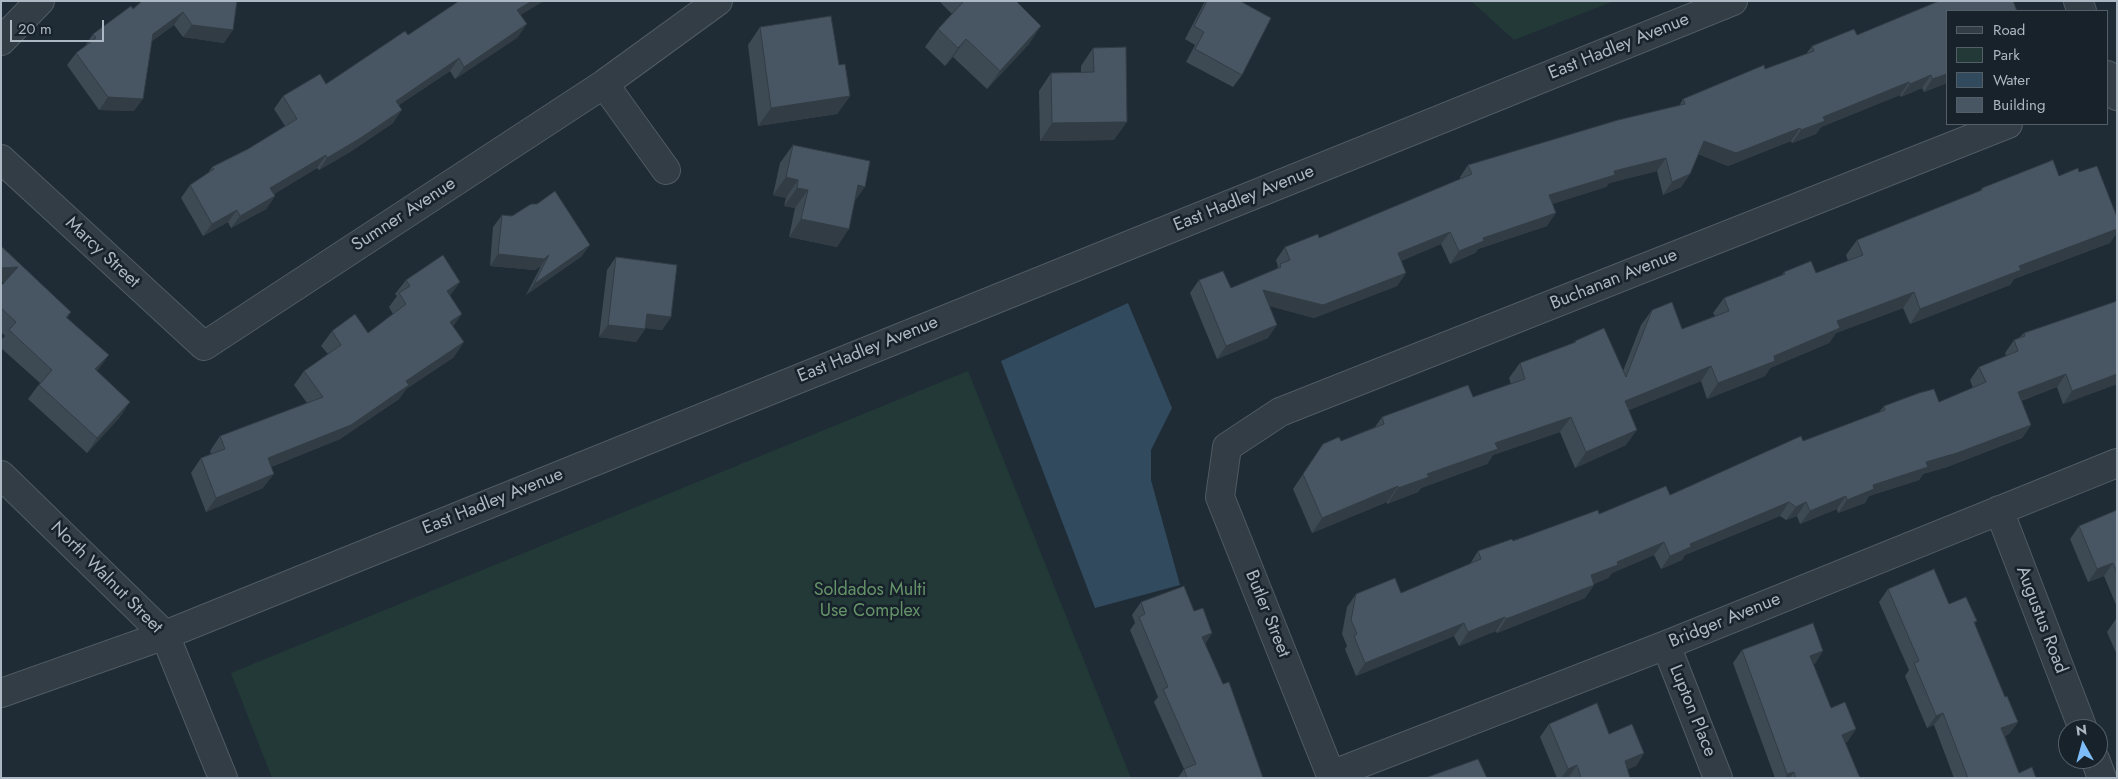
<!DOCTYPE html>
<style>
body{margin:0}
#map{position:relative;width:2118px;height:779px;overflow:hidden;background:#1f2c36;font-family:Jost,sans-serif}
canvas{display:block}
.frame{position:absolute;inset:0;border:2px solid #acb8c3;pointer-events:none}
.legend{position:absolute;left:1946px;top:10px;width:162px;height:115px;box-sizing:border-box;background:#18222b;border:1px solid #535e68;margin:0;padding:6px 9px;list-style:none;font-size:15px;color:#acb8c3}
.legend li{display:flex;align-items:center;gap:10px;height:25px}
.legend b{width:25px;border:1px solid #535e68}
.north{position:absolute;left:2058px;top:719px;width:50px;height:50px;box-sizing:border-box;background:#18222b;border:1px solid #535e68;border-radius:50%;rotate:353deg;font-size:14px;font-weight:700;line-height:20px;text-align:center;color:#acb8c3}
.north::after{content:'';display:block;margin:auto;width:18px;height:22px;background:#7ebcf7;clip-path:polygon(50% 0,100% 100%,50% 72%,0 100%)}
.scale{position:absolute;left:10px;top:20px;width:94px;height:22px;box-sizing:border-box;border:2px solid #acb8c3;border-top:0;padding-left:6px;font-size:15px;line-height:18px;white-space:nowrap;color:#acb8c3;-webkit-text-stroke:4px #18222b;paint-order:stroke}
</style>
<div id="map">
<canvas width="2118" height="779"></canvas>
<div class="frame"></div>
<ul class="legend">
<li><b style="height:6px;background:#323d46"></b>Road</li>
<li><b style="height:14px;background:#223937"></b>Park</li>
<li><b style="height:14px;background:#324a5d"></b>Water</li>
<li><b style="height:14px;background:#475662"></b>Building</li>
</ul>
<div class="north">N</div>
<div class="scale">20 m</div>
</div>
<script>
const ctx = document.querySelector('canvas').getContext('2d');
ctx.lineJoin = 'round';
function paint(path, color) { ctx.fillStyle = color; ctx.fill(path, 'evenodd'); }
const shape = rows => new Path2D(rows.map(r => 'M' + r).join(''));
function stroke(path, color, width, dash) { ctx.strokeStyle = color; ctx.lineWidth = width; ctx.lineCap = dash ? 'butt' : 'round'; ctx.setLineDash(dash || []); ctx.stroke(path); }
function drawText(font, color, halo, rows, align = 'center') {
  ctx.font = font + ' Jost,sans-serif'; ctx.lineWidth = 5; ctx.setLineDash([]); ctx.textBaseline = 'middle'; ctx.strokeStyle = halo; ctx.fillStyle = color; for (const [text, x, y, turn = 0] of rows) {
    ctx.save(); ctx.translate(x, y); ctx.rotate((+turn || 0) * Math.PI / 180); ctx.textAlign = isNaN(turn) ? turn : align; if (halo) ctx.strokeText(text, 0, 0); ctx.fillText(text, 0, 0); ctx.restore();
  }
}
const green = shape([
 [1471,1,1614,1,1514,40],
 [968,371,1131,778,272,778,231,673]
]);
const water = shape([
 [1128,303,1172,408,1151,450,1151,480,1180,585,1095,608,1001,361]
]);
const minor = shape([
 [2078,1,2082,11],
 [1,41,40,1],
 [2107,75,2117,96],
 [604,84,666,170],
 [1,159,204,346,604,84,718,1],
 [1999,510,2083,729],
 [1666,645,1718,778],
 [1,693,165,635,1733,1],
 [2095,759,2102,778],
 [1331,775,1666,645,2117,463],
 [1332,778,1220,497,1227,447,1280,412,2008,124]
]);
const tertiary = shape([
 [1,475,165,635,223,778]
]);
const wall = shape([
 [237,1,224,43,183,37,174,25,152,41,134,111,99,110,67,65,76,53,85,46,93,34,133,9],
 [939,1,1016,1,1029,44,987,89,953,57,945,66,925,47,938,29,952,14],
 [1205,1,1240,1,1242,75,1233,87,1186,62,1195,45,1185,39],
 [1935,1,2013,1,1947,11,1947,83,1924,92,1922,88,1901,97,1900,95,1821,127,1816,134,1792,143,1791,141,1728,166,1698,154,1690,174,1681,187,1663,195,1657,171,1609,183,1606,187,1552,204,1547,226,1478,249,1475,253,1450,264,1441,244,1401,261,1406,273,1397,286,1314,318,1270,306,1268,338,1217,359,1190,293,1199,280,1231,288,1276,269,1278,267,1276,260,1285,247,1319,238,1460,179,1460,177,1468,165,1679,106,1683,99,1806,54,1812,46,1857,35,1934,3],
 [521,15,518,37,455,79,450,71,399,105,393,123,350,152,319,170,317,168,274,194,275,196,266,209,231,228,228,222,203,236,181,198,190,185,208,173,212,167,248,149,285,126,274,109,283,96,326,84,408,35],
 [760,27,839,65,850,96,837,114,758,126,748,45],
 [1093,48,1114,140,1040,141,1039,91,1051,73,1081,72,1081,66],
 [793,145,855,200,837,247,789,237,795,208,784,206,786,198,773,195,780,163],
 [2059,176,2110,243,2014,279,2010,285,1910,324,1903,308,1836,333,1829,343,1770,368,1765,376,1707,399,1701,381,1629,410,1626,445,1575,468,1560,432,1493,455,1487,464,1421,488,1418,492,1387,504,1387,502,1312,533,1293,489,1323,444,1341,441,1375,427,1382,417,1473,397,1511,384,1509,378,1520,363,1573,343,1575,341,1623,371,1641,325,1652,310,1682,329,1715,316,1713,313,1724,298,1782,275,1784,272,1816,273,1848,261,1846,255,1857,240,1980,191,1982,188],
 [502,215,582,256,526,295,541,266,535,270,490,266,493,227],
 [1,246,71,312,67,318,97,371,120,417,87,453,28,399,40,383,1,348,1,340,5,336,1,332,1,286,5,282],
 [616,257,671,317,662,330,645,328,645,329,636,342,599,337,607,270],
 [406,280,450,296,453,327,454,357,406,389,399,399,340,439,271,467,263,488,206,512,191,473,201,458,211,454,210,451,220,436,307,403,294,385,304,371,328,354,321,346,332,331,368,333,393,314,389,307,397,296,395,294],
 [2117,301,2117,384,2063,404,2057,387,2021,401,2031,425,2022,438,1947,467,1923,474,1919,480,1869,496,1865,503,1838,513,1837,509,1800,524,1797,516,1786,520,1780,516,1685,555,1682,560,1661,569,1654,555,1612,573,1608,578,1594,584,1594,585,1585,598,1497,633,1496,631,1459,646,1454,636,1356,676,1345,649,1347,646,1342,634,1347,607,1356,594,1401,593,1470,564,1478,551,1599,514,1670,495,1803,441,1879,412,1884,406,1939,402,1973,388,1970,380,1979,367,2006,356,2005,353,2014,340,2020,337,2024,333],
 [2117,510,2117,607,2104,576,2088,582,2070,539,2079,526],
 [1888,589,1949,604,1977,621,1974,624,2005,697,2018,722,2009,734,2005,736,2019,773,2036,778,1954,778,1934,725,1927,728,1905,676,1909,670,1879,602],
 [1141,602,1194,611,1212,633,1205,644,1263,778,1178,778,1184,769,1154,702,1158,697,1130,630,1135,623,1132,615],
 [2116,619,2117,619,2117,655,2107,632],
 [1742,650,1815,664,1813,664,1831,708,1856,729,1847,742,1845,742,1860,778,1775,778,1733,663],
 [1549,724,1609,734,1644,753,1636,766,1627,769,1630,778,1557,778,1540,737]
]);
const shadedWall = shape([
 [532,1,544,1,509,22,517,10],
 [183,12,174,25,144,46,153,34],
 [527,24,518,37,455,79,464,67],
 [192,25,233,30,224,43,183,37],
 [1041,26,1029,44,987,89,1000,71],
 [966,39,953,57,945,66,958,48],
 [459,58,450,71,387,113,396,101],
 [1947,74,1947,83,1924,92,1932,79],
 [1931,75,1922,88,1901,97,1910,84],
 [1909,82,1900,95,1821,127,1816,134,1792,143,1801,130,1823,117],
 [850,96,837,114,758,126,771,108],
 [108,97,143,99,134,111,99,110],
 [402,110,393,123,350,152,319,170,327,158],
 [1127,122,1114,140,1040,141,1052,123],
 [1800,128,1791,141,1728,166,1695,153,1704,141],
 [326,155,317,168,262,201,270,188],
 [1666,158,1657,171,1609,183,1606,187,1540,208,1549,195,1614,171],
 [1690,174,1681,187,1663,195,1672,182],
 [786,177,798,180,786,198,773,195],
 [858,185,865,187,852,205],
 [797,188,808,190,795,208,784,206],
 [275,196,266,209,231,228,240,216],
 [237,210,228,222,203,236,212,224],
 [1556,213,1547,226,1478,249,1475,253,1450,264,1459,251,1483,238],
 [801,219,849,229,837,247,789,237],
 [2117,229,2117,233,2110,243,2014,279,2010,285,1910,324,1920,309,2019,266],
 [1450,232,1441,244,1389,266,1398,253],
 [590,245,582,256,526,295,534,284],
 [498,254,549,255,541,266,535,270,490,266],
 [18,267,7,282,1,282,1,268],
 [1406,273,1397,286,1314,318,1254,302,1263,290],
 [460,282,450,296,447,291],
 [1914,292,1903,308,1836,333,1829,343,1770,368,1765,376,1707,399,1718,383,1774,356,1837,321],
 [462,314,452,328,450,322],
 [647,314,671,317,662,330,638,327],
 [608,325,645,329,636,342,599,337],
 [1277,325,1268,338,1217,359,1226,346],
 [464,342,454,357,406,389,399,399,340,439,258,472,268,458,406,381],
 [109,355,98,370,85,384,95,369],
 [1711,366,1701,381,1614,416,1625,401],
 [2066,374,2057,387,2008,405,2018,392],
 [2117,374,2117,384,2063,404,2072,391],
 [130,402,120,417,87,453,97,438],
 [1571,417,1560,432,1493,455,1487,464,1421,488,1418,492,1387,504,1398,488,1427,474,1495,443],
 [2031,425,2022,438,1947,467,1923,474,1919,480,1869,496,1865,503,1838,513,1847,500,1873,485,1926,462],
 [1637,430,1626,445,1575,468,1586,452],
 [274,474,263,488,206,512,216,498],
 [1398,486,1387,502,1312,533,1322,518],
 [1846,496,1837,509,1800,524,1810,511],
 [1789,502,1780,516,1685,555,1682,560,1661,569,1670,556,1690,544],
 [1806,502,1797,516,1786,520,1796,507],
 [1664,542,1654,555,1612,573,1608,578,1582,589,1591,575,1617,562],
 [2113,563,2104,576,2088,582,2097,569],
 [1594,585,1585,598,1497,633,1506,619],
 [1505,617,1496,631,1459,646,1468,632],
 [1464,623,1454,636,1356,676,1365,663],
 [1212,633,1203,646,1202,637],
 [1823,651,1815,664,1801,669,1810,656],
 [1943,713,1934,725,1927,728,1936,716],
 [2018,722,2009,734,1992,741,2001,728],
 [1856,729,1847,742,1833,748,1842,735],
 [1644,753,1636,766,1616,774,1625,761],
 [1577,765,1568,778,1561,778,1568,769],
 [1794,772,1790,778,1785,778,1787,774]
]);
const building = shape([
 [142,1,237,1,233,30,192,25,183,12,153,34,143,99,108,97,76,53,96,38,93,34,131,6,133,9,142,1],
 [459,1,532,1,517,10,527,24,464,67,459,58,396,101,402,110,359,139,327,158,326,155,270,188,275,196,240,216,237,210,212,224,190,185,214,169,212,167,248,149,297,119,283,96,320,74,326,84,405,31,408,35,459,1],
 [964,1,1016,1,1041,26,1000,71,966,39,958,48,938,29,964,1],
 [1207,1,1240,1,1271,18,1242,75,1195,49,1204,32,1194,26,1207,1],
 [1939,1,2013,1,2017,11,1947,11,1947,74,1932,79,1931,75,1910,84,1909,82,1823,117,1825,121,1801,130,1800,128,1736,153,1704,141,1690,174,1672,182,1666,158,1614,171,1615,175,1549,195,1556,213,1483,238,1484,241,1459,251,1450,232,1398,253,1406,273,1323,305,1263,290,1277,325,1226,346,1199,280,1223,271,1231,288,1281,267,1280,264,1290,260,1285,247,1318,234,1319,238,1472,174,1468,165,1618,120,1685,104,1683,99,1764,65,1765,69,1814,51,1812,46,1854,29,1857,35,1939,1],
 [831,16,839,65,845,64,850,96,771,108,760,27,831,16],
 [1126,47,1127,122,1052,123,1051,73,1094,72,1093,48,1126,47],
 [793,145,870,161,865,187,858,185,849,229,801,219,808,190,797,188,798,180,786,177,793,145],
 [2053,160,2059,176,2078,168,2079,172,2097,166,2117,217,2117,229,2019,266,2021,270,1920,309,1914,292,1837,321,1840,328,1774,356,1775,361,1718,383,1711,366,1625,401,1637,430,1586,452,1571,417,1495,443,1498,449,1427,474,1429,477,1398,488,1398,486,1322,518,1303,474,1323,444,1339,437,1341,441,1384,424,1382,417,1468,385,1473,397,1525,379,1520,363,1576,342,1575,341,1604,328,1626,377,1652,310,1672,302,1682,329,1729,311,1724,298,1785,274,1784,272,1811,261,1816,273,1863,255,1857,240,1982,190,1982,188,2053,160],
 [555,191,590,245,534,284,549,255,544,259,498,254,502,215,512,216,531,204,537,204,555,191],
 [1,246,71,312,66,317,109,355,95,369,130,402,97,438,39,385,52,370,9,330,16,322,1,308,1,286,18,267,1,268,1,246],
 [443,255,460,282,447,291,462,314,450,322,464,342,406,381,409,385,351,425,268,458,274,474,216,498,201,458,225,449,220,436,323,397,304,371,341,345,332,331,355,314,368,333,406,304,399,293,410,286,406,280,443,255],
 [616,257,677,265,671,317,647,314,645,329,608,325,616,257],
 [2117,301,2117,374,2072,391,2066,374,2018,392,2031,425,1957,453,1926,462,1928,467,1873,485,1874,489,1847,500,1846,496,1810,511,1806,502,1796,507,1789,502,1690,544,1691,547,1670,556,1664,542,1617,562,1618,565,1591,575,1594,585,1506,619,1505,617,1468,632,1464,623,1365,663,1354,636,1357,634,1351,620,1356,594,1395,578,1401,593,1481,559,1478,551,1512,539,1513,541,1598,510,1599,514,1666,486,1670,495,1801,436,1803,441,1885,410,1884,406,1919,393,1934,389,1939,402,1986,382,1979,367,2018,351,2014,340,2025,336,2024,333,2117,301],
 [2117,510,2117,573,2113,563,2097,569,2079,526,2117,510],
 [1934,569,1949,604,1966,597,1977,621,1974,622,2005,697,2007,696,2018,722,2001,728,2019,773,2032,767,2036,778,1968,778,1943,713,1936,716,1914,663,1919,661,1888,589,1934,569],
 [1184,586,1194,611,1203,608,1212,633,1202,637,1223,684,1229,682,1263,778,1187,778,1184,769,1196,764,1163,689,1168,687,1139,617,1145,614,1141,602,1184,586],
 [1813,623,1823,651,1810,656,1831,708,1845,702,1856,729,1842,735,1860,778,1796,778,1794,772,1787,774,1742,650,1813,623],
 [1597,703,1609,734,1632,724,1644,753,1625,761,1630,778,1581,778,1577,765,1568,769,1549,724,1597,703],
 [1478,759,1487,778,1425,778,1478,759]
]);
const streetNames = [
 ["East Hadley Avenue",1619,47,-22],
 ["East Hadley Avenue",1244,199,-22],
 ["Sumner Avenue",404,215,-33],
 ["Marcy Street",102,253,43],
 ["Buchanan Avenue",1614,280,-22],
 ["East Hadley Avenue",868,350,-22],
 ["East Hadley Avenue",493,502,-22],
 ["North Walnut Street",106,578,45],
 ["Butler Street",1267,614,68],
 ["Augustus Road",2041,620,69],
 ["Bridger Avenue",1725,621,-22],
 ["Lupton Place",1692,711,68]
];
const parkNames = [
 ["Soldados Multi",870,591],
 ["Use Complex",870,612]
];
paint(green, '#223937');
paint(water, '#324a5d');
stroke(minor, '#505b64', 30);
stroke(tertiary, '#505b64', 30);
stroke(minor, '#323d46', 28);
stroke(tertiary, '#323d46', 28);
paint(wall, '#3d4a54');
paint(shadedWall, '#323c45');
paint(building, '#475662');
stroke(building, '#323c45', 1);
drawText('18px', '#acb8c3', '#18222b', streetNames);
drawText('18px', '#659369', '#18222b', parkNames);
</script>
